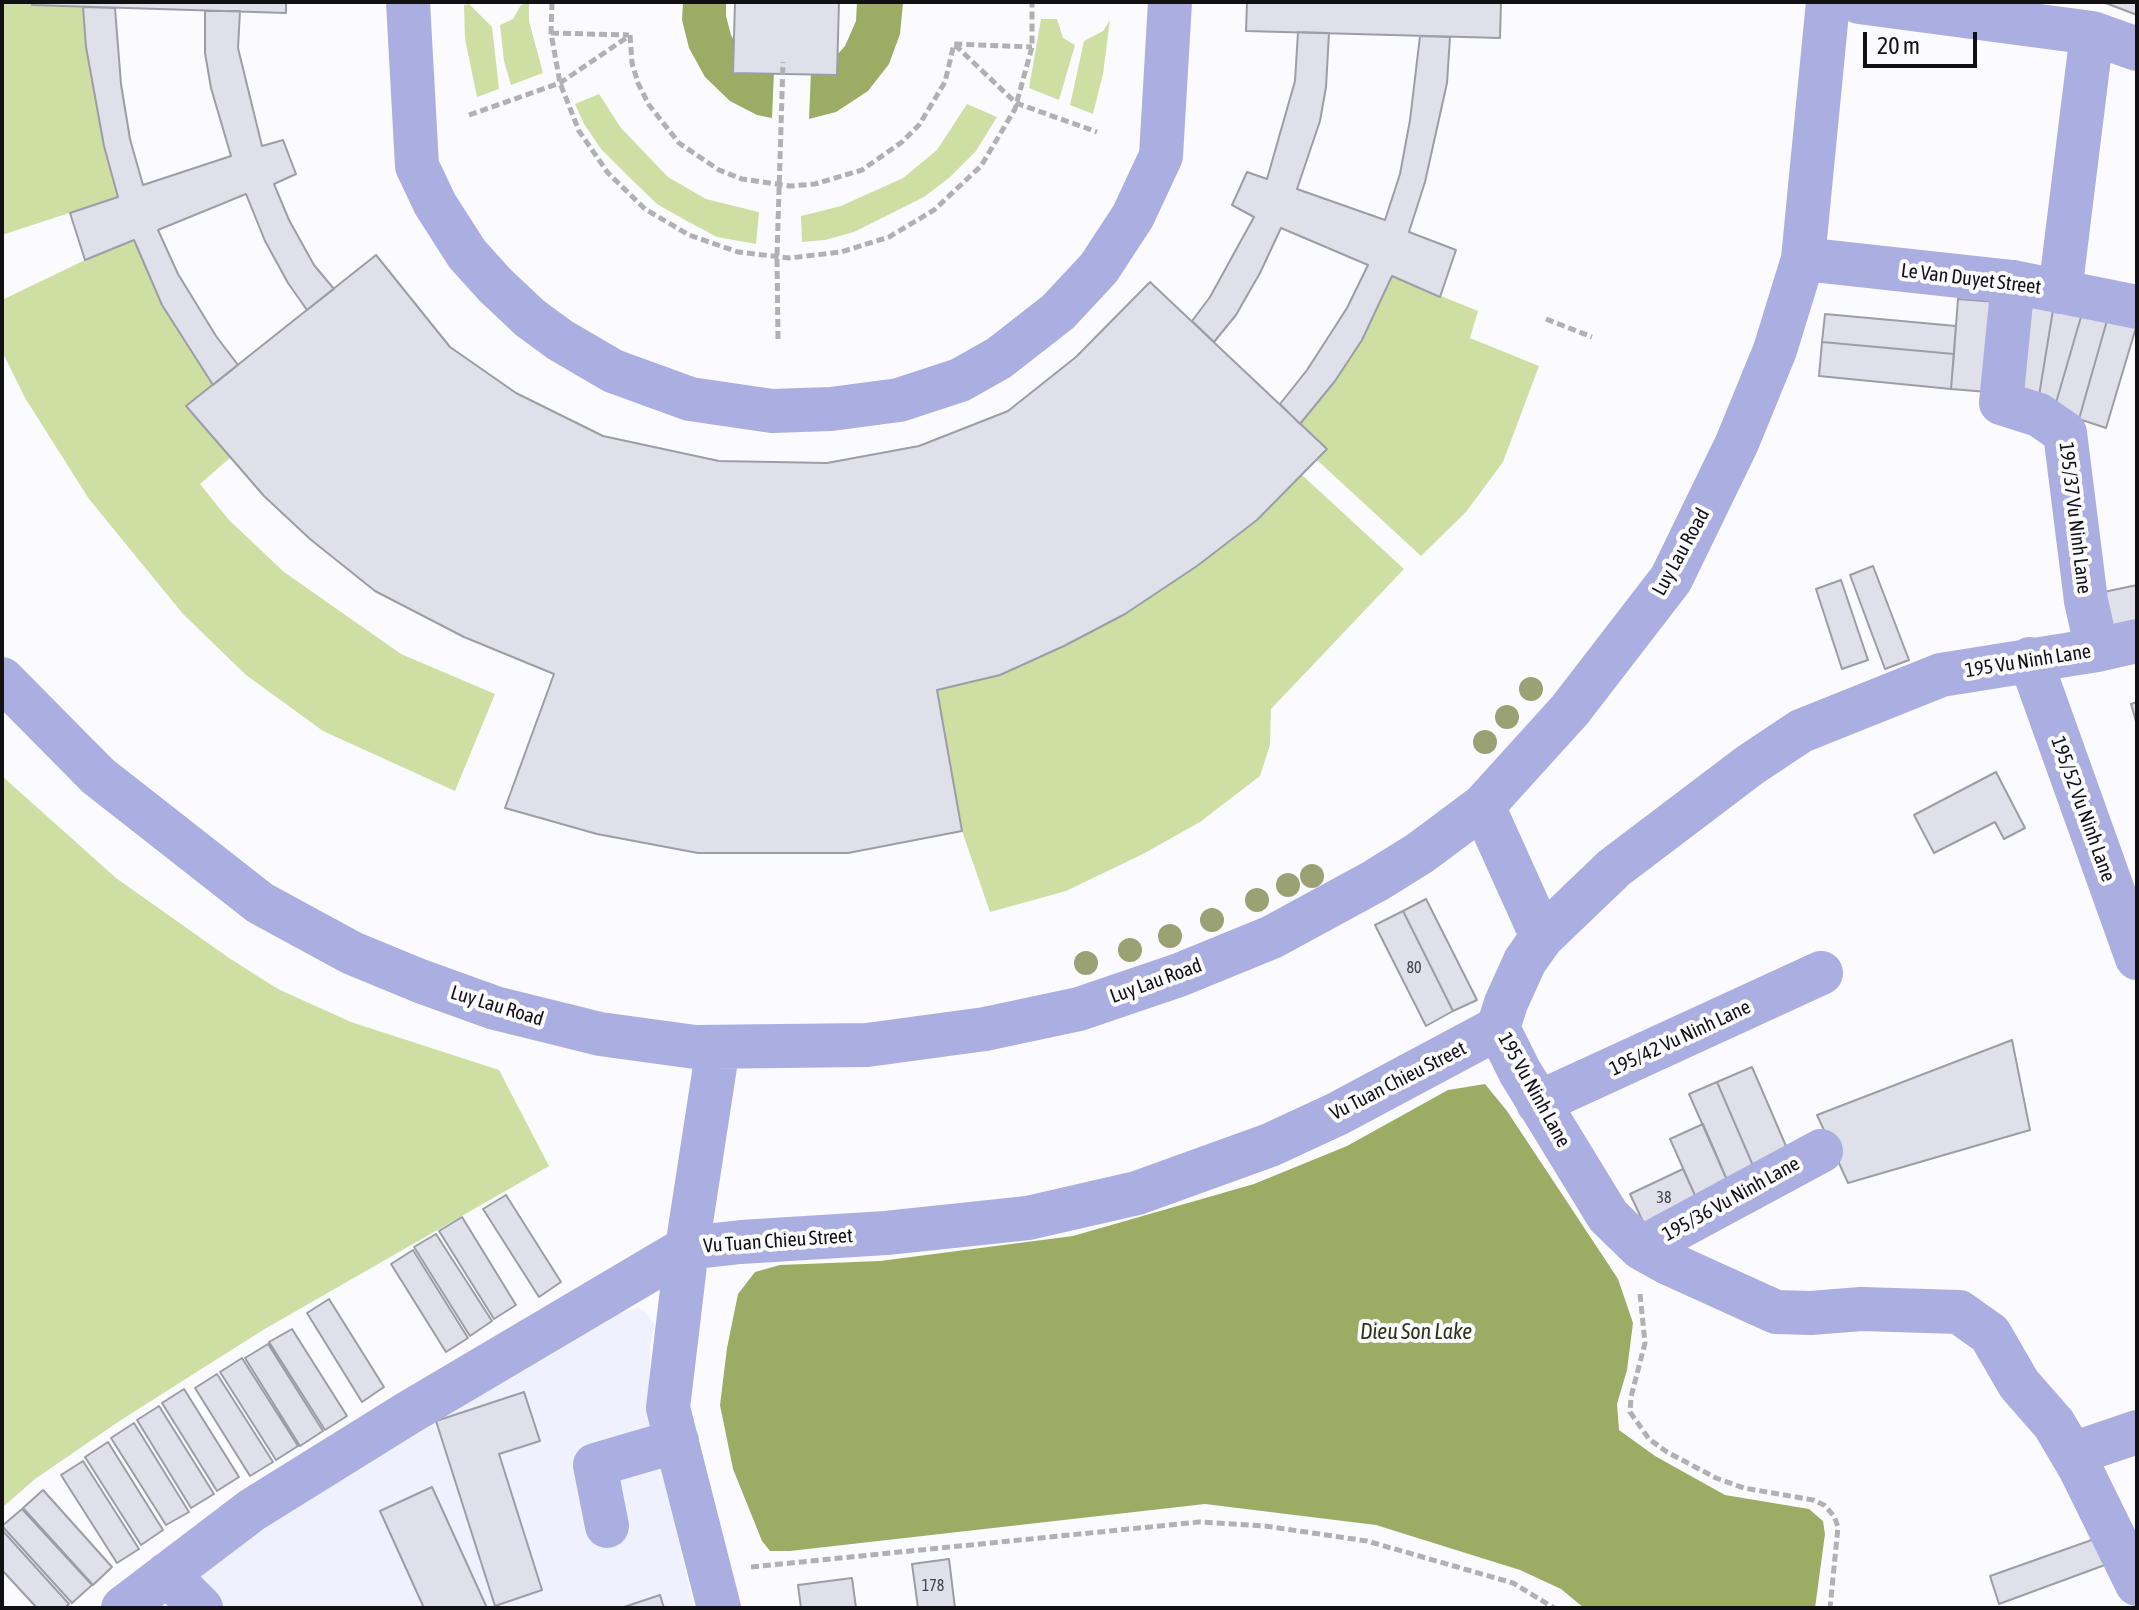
<!DOCTYPE html>
<style>
body{margin:0}
#map{position:relative;width:2139px;height:1610px;overflow:hidden;background:#fbfbff;font-family:"Asap Condensed",sans-serif}
canvas{display:block}
.frame{position:absolute;inset:0;border:4px solid #111114;pointer-events:none}
.scale{position:absolute;left:1863px;top:32px;width:114px;height:36px;box-sizing:border-box;border:4px solid #111114;border-top:0;padding-left:10px;font-size:24px;line-height:28px;white-space:nowrap;color:#111114;-webkit-text-stroke:6px #fbfbff;paint-order:stroke}
</style>
<div id="map">
<canvas width="2139" height="1610"></canvas>
<div class="frame"></div>
<div class="scale">20 m</div>
</div>
<script>
const ctx = document.querySelector('canvas').getContext('2d');
ctx.lineJoin = 'round';
function paint(path, color) { ctx.fillStyle = color; ctx.fill(path, 'evenodd'); }
const shape = rows => new Path2D(rows.map(r => 'M' + r).join(''));
function stroke(path, color, width, dash) { ctx.strokeStyle = color; ctx.lineWidth = width; ctx.lineCap = dash ? 'butt' : 'round'; ctx.setLineDash(dash || []); ctx.stroke(path); }
function drawText(font, color, halo, rows, align = 'center') {
  ctx.font = font + ' "Asap Condensed",sans-serif'; ctx.lineWidth = 8; ctx.setLineDash([]); ctx.textBaseline = 'middle'; ctx.strokeStyle = halo; ctx.fillStyle = color; for (const [text, x, y, turn = 0] of rows) {
    ctx.save(); ctx.translate(x, y); ctx.rotate((+turn || 0) * Math.PI / 180); ctx.textAlign = isNaN(turn) ? turn : align; if (halo) ctx.strokeText(text, 0, 0); ctx.fillText(text, 0, 0); ctx.restore();
  }
}
const built = shape([
 [638,1307,646,1312,655,1325,650,1346,649,1408,694,1608,146,1608,234,1539,549,1350,620,1313]
]);
const green = shape([
 [2,2,83,7,86,47,118,197,2,235],
 [529,3,529,21,543,73,511,85,504,61,500,25,513,19,521,5],
 [469,4,492,27,499,89,477,97,465,39,464,5],
 [1041,19,1057,19,1063,38,1075,45,1059,100,1029,88],
 [1110,20,1103,74,1093,114,1070,105,1084,41,1103,31],
 [599,94,621,128,668,177,706,199,759,212,756,244,717,237,685,220,657,204,630,178,601,149,584,124,575,104],
 [967,104,997,117,976,151,950,177,924,197,854,232,825,240,802,242,801,216,841,206,903,178,937,150],
 [134,240,162,305,213,385,231,457,200,484,229,520,284,572,401,654,495,694,455,791,323,731,246,675,183,614,89,499,25,398,2,351,2,300,85,260],
 [1392,276,1478,311,1470,338,1539,366,1503,462,1466,512,1421,556,1317,460,1327,449,1300,424,1335,381,1362,340],
 [1302,475,1404,569,1271,709,1270,745,1260,776,1200,822,1143,854,1066,891,990,912,962,831,937,690,1000,675,1064,646,1125,614,1197,566,1257,521],
 [2,776,116,878,229,958,278,989,351,1022,499,1070,549,1166,263,1330,121,1420,35,1479,2,1508]
]);
const water = shape([
 [683,2,726,2,726,16,731,35,739,49,774,72,772,118,757,115,730,101,705,77,689,48,682,20],
 [857,2,951,2,903,3,900,34,889,64,868,91,836,112,809,119,811,71,836,56,845,46,856,21],
 [1485,1084,1507,1111,1618,1279,1633,1323,1627,1370,1617,1404,1619,1430,1655,1456,1725,1495,1809,1509,1823,1521,1825,1534,1815,1608,1584,1608,1561,1589,1520,1570,1376,1525,1205,1504,790,1551,770,1551,762,1541,733,1469,720,1405,727,1348,738,1294,755,1272,780,1265,880,1261,1073,1236,1254,1184,1347,1146,1448,1090]
]);
const building = shape([
 [32,2,286,2,286,13,32,5,32,2],
 [735,2,839,2,837,75,733,73,735,2],
 [1247,2,1501,2,1500,38,1246,31,1247,2],
 [2103,2,2137,2,2137,15,2103,2],
 [83,7,115,8,121,84,130,139,143,185,231,156,211,88,205,53,205,11,240,11,238,48,262,146,283,140,296,174,274,184,289,220,314,265,334,289,307,310,288,283,265,241,246,194,158,230,178,274,216,336,238,365,213,385,162,305,134,240,85,260,70,213,118,197,104,146,86,47,83,7],
 [1298,32,1329,33,1326,87,1320,121,1297,189,1385,220,1400,174,1410,120,1420,36,1450,37,1447,83,1425,182,1409,232,1456,250,1440,297,1392,276,1362,340,1335,381,1300,424,1280,404,1307,370,1347,308,1368,265,1281,228,1260,273,1236,315,1214,342,1192,321,1210,297,1254,217,1232,205,1247,172,1267,179,1295,81,1298,32],
 [376,255,450,347,516,393,603,436,719,461,827,463,919,446,1008,411,1076,357,1150,282,1327,449,1257,520,1197,566,1125,614,1064,646,1000,675,937,690,962,831,848,853,698,853,597,834,505,808,554,674,464,637,375,591,310,539,264,496,186,406,376,255],
 [1958,299,1996,302,1988,392,1951,389,1958,299],
 [2017,301,2054,304,2037,408,2010,404,2017,301],
 [2054,304,2083,310,2053,413,2037,408,2054,304],
 [2083,310,2108,317,2079,419,2053,413,2083,310],
 [1825,314,1956,326,1954,354,1822,342,1825,314],
 [2108,317,2137,324,2106,428,2079,419,2108,317],
 [1822,342,1954,354,1951,389,1819,376,1822,342],
 [1873,566,1909,660,1885,669,1850,575,1873,566],
 [1841,580,1868,660,1842,669,1816,589,1841,580],
 [2137,585,2137,628,2108,635,2099,593,2137,585],
 [2137,702,2137,725,2131,704,2137,702],
 [1996,772,2025,828,2004,839,1995,822,1934,853,1914,815,1996,772],
 [1426,899,1477,1000,1453,1011,1403,911,1426,899],
 [1403,911,1453,1011,1426,1026,1375,925,1403,911],
 [2012,1040,2030,1130,1848,1183,1817,1115,2012,1040],
 [1752,1067,1792,1160,1757,1175,1717,1082,1752,1067],
 [1717,1082,1757,1175,1730,1187,1689,1094,1717,1082],
 [1703,1124,1730,1187,1698,1202,1670,1139,1703,1124],
 [1683,1169,1698,1202,1645,1226,1630,1194,1683,1169],
 [506,1195,561,1282,539,1297,483,1209,506,1195],
 [462,1217,516,1305,494,1319,439,1231,462,1217],
 [436,1234,492,1321,470,1336,414,1247,436,1234],
 [413,1250,468,1338,446,1352,391,1264,413,1250],
 [329,1299,384,1387,362,1402,307,1313,329,1299],
 [292,1329,347,1416,325,1430,269,1342,292,1329],
 [268,1344,323,1431,300,1446,245,1358,268,1344],
 [242,1358,298,1446,276,1460,220,1372,242,1358],
 [217,1374,273,1462,250,1476,195,1388,217,1374],
 [184,1389,239,1477,217,1491,162,1403,184,1389],
 [524,1392,540,1441,499,1454,542,1590,495,1606,436,1421,524,1392],
 [159,1406,214,1494,191,1508,137,1420,159,1406],
 [134,1423,189,1512,166,1525,111,1438,134,1423],
 [108,1442,163,1530,141,1545,85,1457,108,1442],
 [83,1461,139,1549,117,1563,61,1475,83,1461],
 [432,1487,487,1608,424,1608,380,1511,432,1487],
 [43,1490,112,1567,93,1585,23,1508,43,1490],
 [22,1509,92,1585,72,1603,2,1526,22,1509],
 [2,1530,69,1604,65,1608,37,1608,2,1570,2,1530],
 [2103,1536,2113,1562,1999,1604,1990,1576,2103,1536],
 [949,1559,955,1608,918,1608,912,1564,949,1559],
 [852,1578,856,1608,801,1608,798,1585,852,1578],
 [660,1595,664,1608,621,1608,660,1595]
]);
const path = shape([
 [552,2,551,33,560,83,579,131,608,173,645,209,689,235,738,252,789,258,841,252,889,237,934,210,981,166,1015,109,1032,47,1032,2],
 [551,33,629,35],
 [630,35,632,63,638,83,649,105,679,143,719,170,742,179,790,186,815,184,862,170,902,142,919,125,945,82,954,44,1032,47],
 [955,45,1016,103,1097,132],
 [469,115,560,83,629,36],
 [1546,319,1592,337],
 [778,339,777,256,783,62],
 [1640,1294,1645,1343,1631,1397,1630,1412,1649,1439,1667,1452,1716,1478,1744,1488,1813,1500,1824,1505,1834,1516,1838,1527,1830,1608],
 [751,1567,1199,1522,1265,1526,1367,1541,1513,1583,1554,1608]
]);
const minor = shape([
 [408,2,417,166,435,204,467,254,495,285,530,318,560,340,613,371,690,399,772,411,831,409,899,400,960,380,999,358,1058,312,1099,268,1133,216,1161,156,1170,2],
 [1859,2,2092,33,2137,49],
 [1803,259,2013,282,2137,307],
 [2013,282,2001,403,2039,415,2065,433,2086,601,2097,650],
 [2060,292,2092,33],
 [2137,641,2097,650,1941,675,1801,731,1750,765,1614,868,1542,937,1525,961,1506,1003,1498,1028,1520,1072,1608,1216,1641,1248,1668,1263,1776,1312,1811,1313,1861,1309,1959,1312,1990,1334,2019,1384,2054,1424,2080,1468,2137,1584],
 [2030,659,2137,958],
 [2,679,98,776,260,903,352,953,420,981,495,1008,600,1034,695,1047,867,1045,985,1029,1079,1009,1179,975,1272,937,1375,881,1420,853,1483,806,1570,710,1671,579,1737,443,1775,350,1803,259,1828,2],
 [1483,806,1542,937],
 [718,1047,687,1248,668,1408,719,1608],
 [1538,1103,1821,973],
 [1641,1248,1821,1151],
 [2072,1454,2137,1432],
 [607,1526,595,1465,677,1441],
 [167,1574,201,1608],
 [123,1608,252,1510,408,1413,687,1248,741,1242,886,1233,1028,1218,1137,1193,1270,1145,1337,1114,1498,1028]
]);
const trees = [
 [1531,689],
 [1507,717],
 [1485,742],
 [1312,876],
 [1288,885],
 [1257,900],
 [1212,920],
 [1170,936],
 [1130,950],
 [1086,963]
];
const numberNames = [
 ["80",1414,968],
 ["38",1664,1198],
 ["178",933,1586]
];
const streetNames = [
 ["Le Van Duyet Street",1971,279,7],
 ["195/37 Vu Ninh Lane",2075,518,83],
 ["Luy Lau Road",1681,552,-61],
 ["195 Vu Ninh Lane",2028,661,-9],
 ["195/52 Vu Ninh Lane",2083,809,70],
 ["Luy Lau Road",1156,981,-20],
 ["Luy Lau Road",497,1006,17],
 ["195/42 Vu Ninh Lane",1680,1038,-25],
 ["Vu Tuan Chieu Street",1398,1081,-27],
 ["195 Vu Ninh Lane",1534,1090,61],
 ["195/36 Vu Ninh Lane",1731,1199,-29],
 ["Vu Tuan Chieu Street",778,1241,-4]
];
const waterNames = [
 ["Dieu Son Lake",1416,1332]
];
paint(built, '#eff1fe');
paint(green, '#cfdea3');
paint(water, '#9cac64');
paint(building, '#dfe0ea');
stroke(building, '#9c9da6', 2);
stroke(path, '#b1b1b5', 5, [8, 4]);
stroke(minor, '#aaaee0', 44);
ctx.fillStyle = '#9aa173';
for (const [x, y] of trees) { ctx.beginPath(); ctx.arc(x, y, 12, 0, 2 * Math.PI); ctx.fill(); }
drawText('16px', '#44454a', null, numberNames);
drawText('20px', '#111114', '#fbfbff', streetNames);
drawText('italic 22px', '#2e3415', '#fbfbff', waterNames);
</script>
